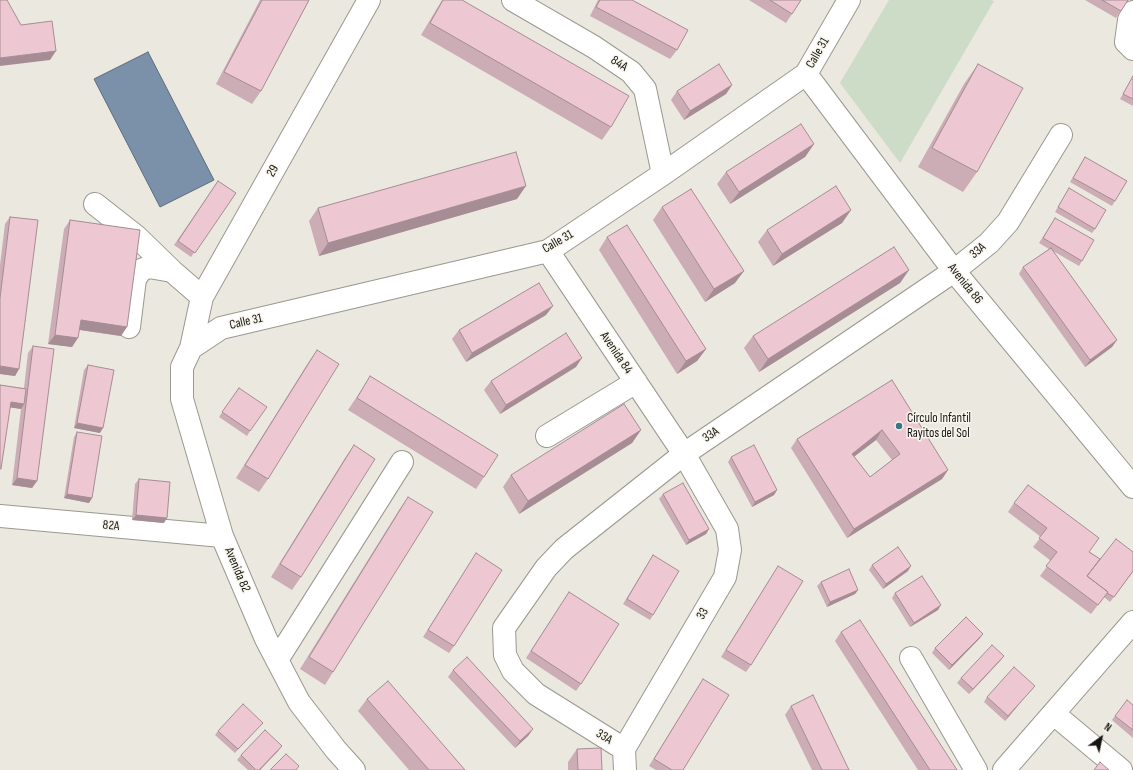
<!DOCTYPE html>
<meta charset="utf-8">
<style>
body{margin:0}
#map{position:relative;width:1133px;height:770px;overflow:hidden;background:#eae8df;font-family:"Sofia Sans Condensed",sans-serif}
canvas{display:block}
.north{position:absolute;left:1081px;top:718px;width:40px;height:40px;-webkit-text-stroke:3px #f8f5ec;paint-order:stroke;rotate:33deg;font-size:11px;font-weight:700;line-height:16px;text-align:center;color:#161512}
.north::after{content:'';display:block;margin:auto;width:14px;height:18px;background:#161512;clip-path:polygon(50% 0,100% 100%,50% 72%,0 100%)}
</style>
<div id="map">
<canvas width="1133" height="770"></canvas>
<div class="north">N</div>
</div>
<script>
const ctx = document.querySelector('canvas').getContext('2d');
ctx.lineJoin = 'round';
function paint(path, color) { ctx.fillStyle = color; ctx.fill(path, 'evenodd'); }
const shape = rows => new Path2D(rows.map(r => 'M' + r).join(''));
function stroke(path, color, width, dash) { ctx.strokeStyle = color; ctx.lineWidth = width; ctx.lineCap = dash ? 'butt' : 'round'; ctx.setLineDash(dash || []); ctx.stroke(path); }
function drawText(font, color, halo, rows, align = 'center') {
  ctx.font = font + ' "Sofia Sans Condensed",sans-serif'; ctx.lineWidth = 3; ctx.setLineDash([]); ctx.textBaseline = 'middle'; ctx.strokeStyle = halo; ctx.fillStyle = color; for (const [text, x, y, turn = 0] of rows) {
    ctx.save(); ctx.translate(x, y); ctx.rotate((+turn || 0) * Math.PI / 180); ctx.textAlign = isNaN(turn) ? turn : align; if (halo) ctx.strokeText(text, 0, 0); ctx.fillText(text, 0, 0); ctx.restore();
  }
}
const green = shape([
 [889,0,991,0,994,1,900,163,840,83]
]);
const water = shape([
 [148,52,214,180,160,207,94,79,148,52]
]);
const minor = shape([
 [513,0,594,47,631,72,645,89,663,174],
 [1133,12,1129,20,1126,42,1133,49],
 [806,74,954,271,1133,487],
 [95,204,137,237,172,271,202,297],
 [548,251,684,454,727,529,730,550,725,577,624,749,625,770],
 [129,327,135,279,141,270,149,267,172,271],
 [191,348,221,328,548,251,663,174,806,74,849,0],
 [547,436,636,382],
 [0,516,222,536],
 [911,658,976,770],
 [277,660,402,462],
 [1054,714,1121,770],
 [624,749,536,694,513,671,505,655,504,628,546,568,564,549,684,454,954,271,989,243,1008,222,1061,135],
 [354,770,336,750,299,702,266,639,222,536,182,399,182,367,191,348,202,297,369,0],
 [1004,770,1133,622]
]);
const wall = shape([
 [260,0,309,0,261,91,252,104,216,84],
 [442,0,462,0,611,127,602,140,421,35],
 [598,0,632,0,677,50,670,59,590,16],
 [749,0,801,0,786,23],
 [1085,0,1128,0,1116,18],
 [978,64,977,172,963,192,918,167,964,84],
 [1133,76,1133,106,1120,99],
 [732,85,726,94,684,120,671,100,677,91],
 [814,144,805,157,730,204,717,184,726,172],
 [1085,157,1115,201,1112,206,1070,182],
 [218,181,236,193,191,257,174,245],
 [1069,188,1095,229,1092,233,1055,212],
 [517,199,319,256,309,221,318,208],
 [662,207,735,283,705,302,653,220],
 [851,210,842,223,773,266,758,242,767,230],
 [10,217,19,369,15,376,0,374,0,265,5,224],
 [1055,218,1082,261,1079,266,1053,251,1117,340,1112,347,1085,367,1019,274,1023,267,1049,249,1039,243],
 [70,220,121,336,79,330,72,347,48,344,64,229],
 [607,237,706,349,697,361,677,374,599,250],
 [909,270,900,283,759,372,744,348,753,336],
 [546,315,466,362,452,339,459,330],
 [33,346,37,481,32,488,12,485,21,409,10,407,0,385,24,388,28,353],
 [317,350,268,479,259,492,236,478,308,363],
 [88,365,100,433,74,428,84,370],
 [576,367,500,414,484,390,491,381],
 [370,376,484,477,476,489,348,410,362,389],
 [892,380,948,470,942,479,847,538,791,448,797,439],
 [876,440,892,460,870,477,854,456],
 [239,388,250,431,247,436,219,417],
 [641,430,632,443,519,514,503,487,511,475],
 [77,432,92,498,89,503,64,498,74,437],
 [354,445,301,577,292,590,271,577,345,458],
 [731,457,777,490,774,495,752,507,728,462],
 [139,479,164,523,132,520,135,484],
 [663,494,709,529,706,534,686,545,659,499],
 [408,497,333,672,325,685,300,669,399,510],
 [1014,503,1090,552,1100,559,1133,572,1110,602,1104,597,1091,614,1040,576,1051,561,1033,547,1041,537,1008,512],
 [476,553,454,646,449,653,423,637],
 [653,555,653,615,650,620,623,604],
 [872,565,908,571,883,589,869,570],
 [778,566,751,665,746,672,721,657],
 [821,582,858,590,855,594,827,607,817,586],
 [569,592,581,684,576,691,526,658],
 [895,593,938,610,910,627,892,598],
 [841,632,957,770,918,770,835,641],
 [983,634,980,638,949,670,932,653,935,648],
 [1000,661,969,694,957,683,961,678],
 [453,670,533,729,528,736,515,748,448,677],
 [703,679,683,770,656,770,649,766],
 [1031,690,1005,721,984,702,987,697],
 [367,699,465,770,409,770,358,711],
 [1133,705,1133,738,1112,720,1115,716],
 [791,706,849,770,812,770,785,715],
 [259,727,235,753,215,735,218,731],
 [577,749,602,770,568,770,568,762],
 [278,751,260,770,248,770,237,760,241,755]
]);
const shadedWall = shape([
 [56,51,50,60,0,66,0,58],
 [732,85,726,94,684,120,690,111],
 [814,144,805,157,730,204,739,192],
 [526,186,517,199,319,256,328,243],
 [851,210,842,223,773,266,782,254],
 [909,270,900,283,759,372,768,359],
 [744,271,735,283,705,302,714,289],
 [553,306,546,315,466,362,472,353],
 [81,320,127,327,121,336,74,329],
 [55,335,78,338,72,347,48,344],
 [1117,340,1112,347,1085,367,1090,360],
 [706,349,697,361,677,374,686,361],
 [582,358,576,367,500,414,506,405],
 [0,366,19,369,15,376,0,374],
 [11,402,24,404,21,409,7,407],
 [77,423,103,428,100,433,74,428],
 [641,430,632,443,519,514,528,501],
 [882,430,876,440,846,463,852,454],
 [948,470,942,479,847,538,854,529],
 [17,478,37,481,32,488,12,485],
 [777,490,774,495,752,507,755,502],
 [67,494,92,498,89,503,64,498],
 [136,515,167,518,164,523,132,520],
 [709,529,706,534,686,545,689,540],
 [911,566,908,571,883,589,886,584],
 [858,590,855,594,827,607,830,602],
 [941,605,938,610,910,627,914,623],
 [983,634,980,638,949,670,952,665],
 [1004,656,1000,661,969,694,973,689],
 [1035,686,1031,690,1005,721,1008,716],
 [533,729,528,736,515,748,520,741],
 [282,746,278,751,260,770,259,770]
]);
const building = shape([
 [0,0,7,0,21,25,52,21,56,51,0,58,0,0],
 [262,0,309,0,261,91,224,72,262,0],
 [443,0,462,0,629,96,611,127,430,23,443,0],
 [600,0,632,0,688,30,677,50,596,7,600,0],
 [770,0,801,0,792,14,770,0],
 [1102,0,1128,0,1121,11,1102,0],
 [719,64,732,85,690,111,677,91,719,64],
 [978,64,1023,88,977,172,932,148,978,64],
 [1133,76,1133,99,1123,94,1133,76],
 [801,124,814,144,739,192,726,172,801,124],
 [516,152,526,186,328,243,318,208,516,152],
 [1085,157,1127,181,1115,201,1073,178,1085,157],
 [218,181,236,193,195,253,178,241,218,181],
 [836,186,851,210,782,254,767,230,836,186],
 [1069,188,1106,210,1095,229,1058,207,1069,188],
 [691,189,744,271,714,289,662,207,691,189],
 [10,217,38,220,19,369,0,366,0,298,10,217],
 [1055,218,1094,240,1082,261,1043,238,1055,218],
 [70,220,140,230,127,327,81,320,78,338,55,335,70,220],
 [627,225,706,349,686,361,607,237,627,225],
 [894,247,909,270,768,359,753,336,894,247],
 [1051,248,1117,340,1090,360,1023,267,1051,248],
 [539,283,553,306,472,353,459,330,539,283],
 [566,333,582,358,506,405,491,381,566,333],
 [33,346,54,349,37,481,17,478,33,346],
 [317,350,339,364,268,479,245,465,317,350],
 [88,365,114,370,103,428,77,423,88,365],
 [370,376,498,455,484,477,357,398,370,376],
 [892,380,948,470,854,529,797,439,892,380],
 [882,430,900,454,870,477,852,454,882,430],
 [0,385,26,389,24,404,11,402,1,469,0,469,0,385],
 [239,388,267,407,250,431,222,412,239,388],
 [624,404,641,430,528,501,511,475,624,404],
 [77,432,102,436,92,498,67,494,77,432],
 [354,445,375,459,301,577,280,564,354,445],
 [754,445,777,490,755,502,731,457,754,445],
 [139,479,170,482,167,518,136,515,139,479],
 [683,483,709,529,689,540,663,494,683,483],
 [1028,485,1099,538,1089,552,1100,559,1087,576,1108,592,1098,605,1046,566,1057,552,1039,538,1047,528,1014,503,1028,485],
 [408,497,433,512,333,672,309,657,408,497],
 [1116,539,1133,552,1133,571,1114,597,1107,593,1108,592,1087,576,1116,539],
 [898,547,911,566,886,584,872,565,898,547],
 [476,553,502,570,454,646,428,630,476,553],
 [653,555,679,571,653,615,627,599,653,555],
 [778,566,803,581,751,665,726,650,778,566],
 [849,569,858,590,830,602,821,582,849,569],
 [922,576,941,605,914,623,895,593,922,576],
 [569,592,619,624,581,684,531,651,569,592],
 [966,617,983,634,952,665,935,648,966,617],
 [860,620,957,770,930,770,841,632,860,620],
 [992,645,1004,656,973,689,961,678,992,645],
 [467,657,533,729,520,741,453,670,467,657],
 [1014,667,1035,686,1008,716,987,697,1014,667],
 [703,679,729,695,683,770,672,770,654,759,703,679],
 [388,681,465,770,429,770,367,699,388,681],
 [813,695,849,770,822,770,791,706,813,695],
 [1127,700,1133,705,1133,730,1115,716,1127,700],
 [243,704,263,723,238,749,218,731,243,704],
 [265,730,282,746,259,770,256,770,241,755,265,730],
 [601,748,602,770,578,770,577,749,601,748],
 [286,754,299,766,296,770,270,770,286,754],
 [1100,762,1109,770,1094,770,1100,762]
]);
const markers = [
 [899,426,4,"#357689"]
];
const streetNames = [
 ["Calle 31",818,53,-60],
 ["84A",619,64,33],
 ["29",273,171,-61],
 ["Calle 31",558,242,-30],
 ["33A",978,251,-39],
 ["Avenida 86",965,284,51],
 ["Calle 31",246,322,-13],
 ["Avenida 84",616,353,56],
 ["33A",711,435,-34],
 ["82A",111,526,5],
 ["Avenida 82",237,570,67],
 ["33",703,614,-60],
 ["33A",604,737,32]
];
const poiNames = [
 ["Círculo Infantil",907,419],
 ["Rayitos del Sol",907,434]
];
paint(green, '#cddcc6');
paint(water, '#7a91a9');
stroke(water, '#5c6c7c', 1);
stroke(minor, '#9a9990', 24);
stroke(minor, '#fff', 22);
paint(wall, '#ccacb5');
paint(shadedWall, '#a68c94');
paint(building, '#edc8d3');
stroke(building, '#a68c94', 1);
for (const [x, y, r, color] of markers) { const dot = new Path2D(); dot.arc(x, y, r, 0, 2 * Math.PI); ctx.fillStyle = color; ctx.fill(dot); stroke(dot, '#f8f5ec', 1.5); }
drawText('13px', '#161512', '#f8f5ec', streetNames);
drawText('13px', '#161512', '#f8f5ec', poiNames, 'left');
</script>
